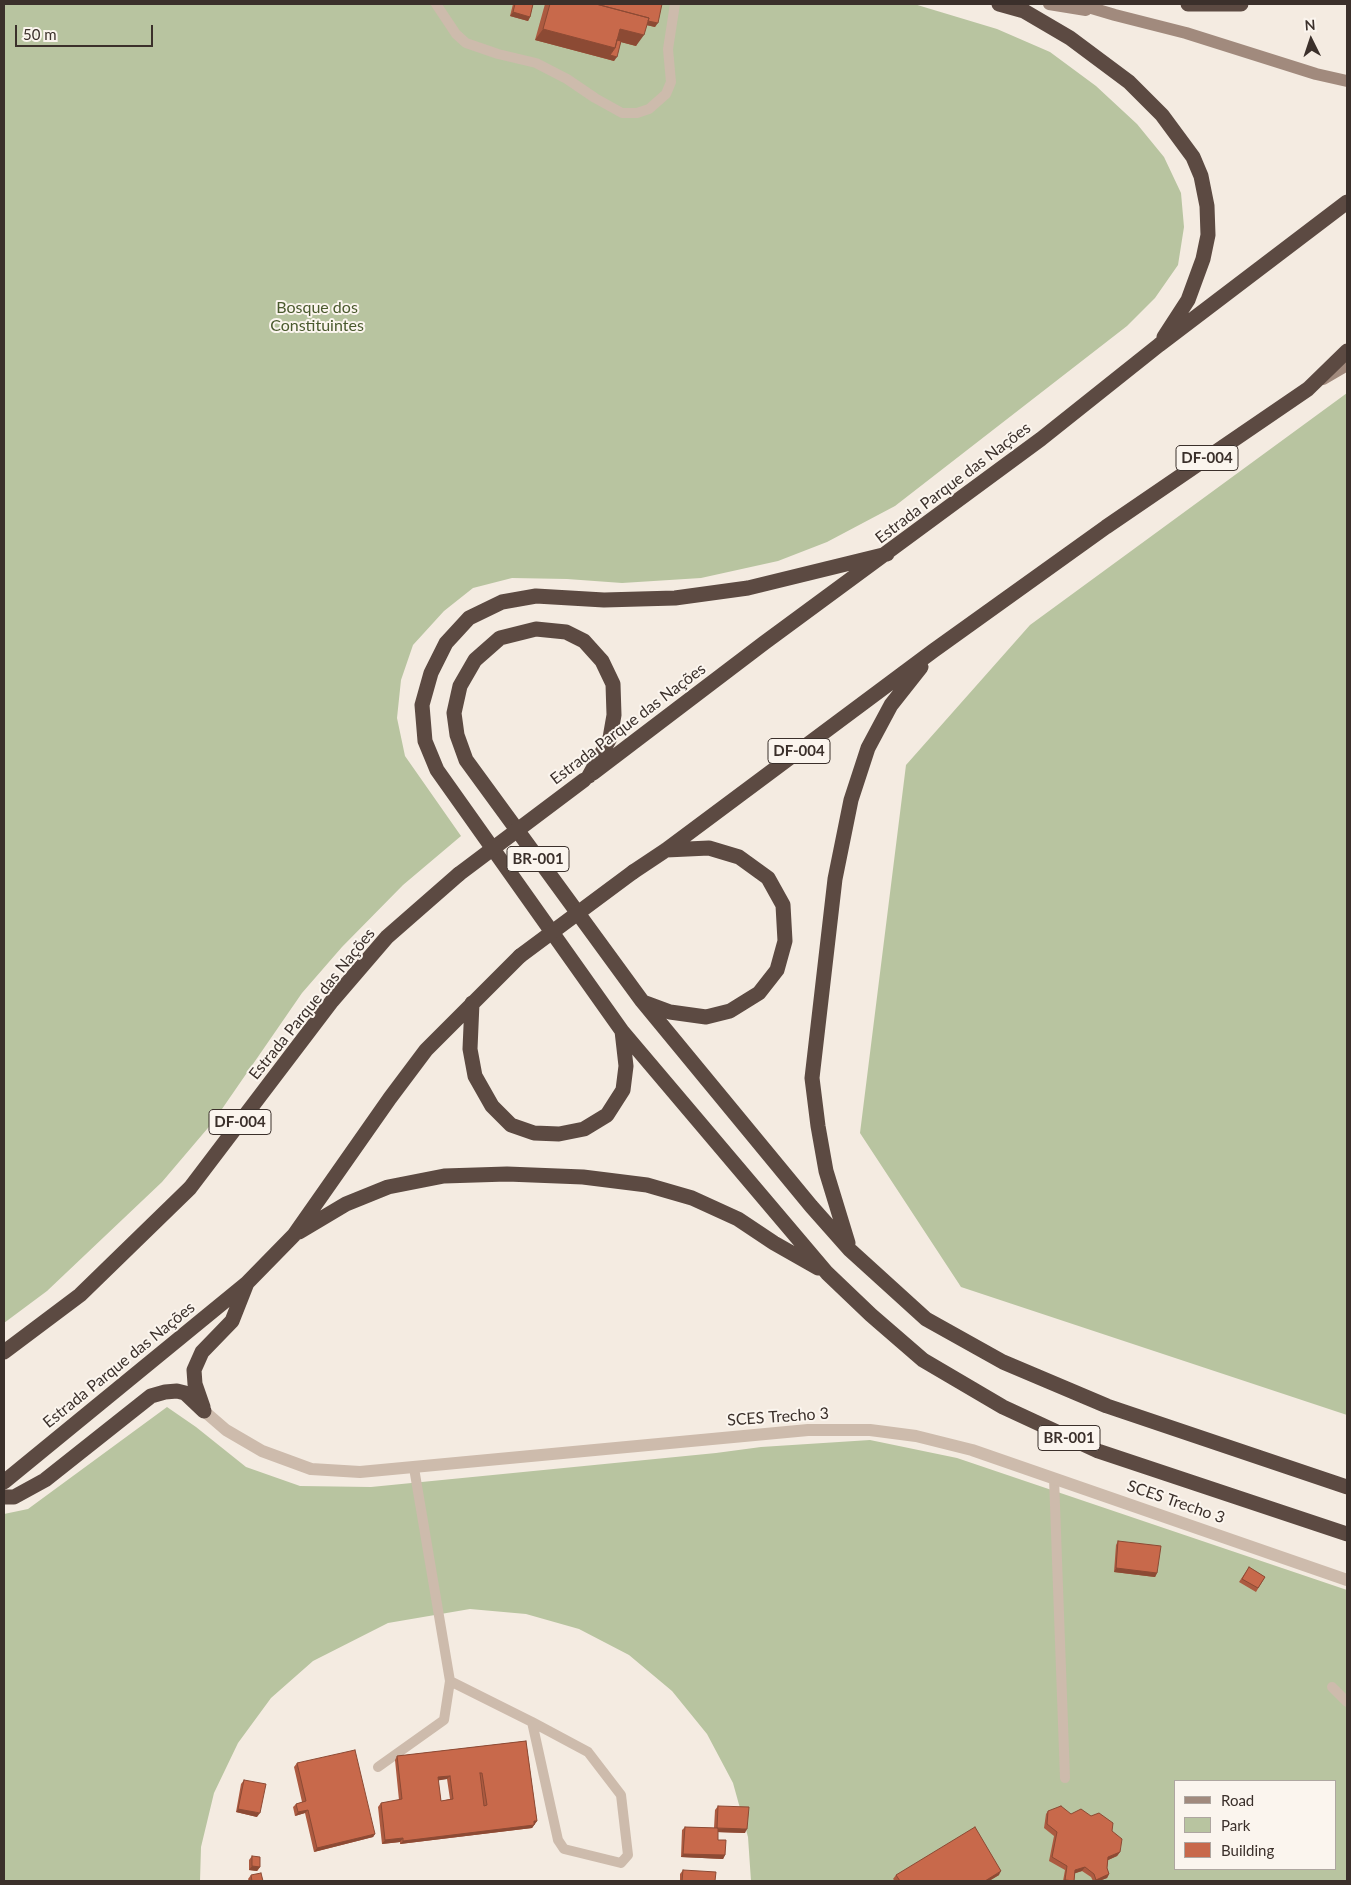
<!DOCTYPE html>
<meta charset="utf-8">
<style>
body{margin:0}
#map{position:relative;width:1351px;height:1885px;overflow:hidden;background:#f4ebe1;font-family:Lato,sans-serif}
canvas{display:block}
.frame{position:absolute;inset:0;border:5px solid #3b302b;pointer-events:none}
.legend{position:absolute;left:1174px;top:1780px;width:162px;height:90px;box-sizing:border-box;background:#fbf5ee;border:1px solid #aea6a0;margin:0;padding:6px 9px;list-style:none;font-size:15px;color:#3b302b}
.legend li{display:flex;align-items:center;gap:10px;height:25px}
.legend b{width:25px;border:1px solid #aea6a0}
.north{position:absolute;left:1286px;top:15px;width:50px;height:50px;-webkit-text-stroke:4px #fbf5ee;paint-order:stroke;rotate:356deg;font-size:14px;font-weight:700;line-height:20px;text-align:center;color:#3b302b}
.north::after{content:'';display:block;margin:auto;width:18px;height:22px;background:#3b302b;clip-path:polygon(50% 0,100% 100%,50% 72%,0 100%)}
.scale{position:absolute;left:15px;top:25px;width:138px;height:22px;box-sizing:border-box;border:2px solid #3b302b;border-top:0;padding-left:6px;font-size:15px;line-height:18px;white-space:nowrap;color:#3b302b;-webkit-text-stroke:4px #fbf5ee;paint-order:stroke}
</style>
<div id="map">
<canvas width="1351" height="1885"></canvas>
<div class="frame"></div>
<ul class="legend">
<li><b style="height:6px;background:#a18a7d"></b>Road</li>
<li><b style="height:14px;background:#b8c4a0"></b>Park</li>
<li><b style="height:14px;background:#c8694b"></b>Building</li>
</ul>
<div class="north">N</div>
<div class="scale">50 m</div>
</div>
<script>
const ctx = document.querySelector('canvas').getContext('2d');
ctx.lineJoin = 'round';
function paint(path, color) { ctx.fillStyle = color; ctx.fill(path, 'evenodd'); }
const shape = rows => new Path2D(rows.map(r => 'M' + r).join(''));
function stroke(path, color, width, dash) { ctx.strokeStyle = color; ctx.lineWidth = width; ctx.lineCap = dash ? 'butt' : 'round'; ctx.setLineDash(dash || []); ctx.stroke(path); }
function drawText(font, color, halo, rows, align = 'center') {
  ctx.font = font + ' Lato,sans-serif'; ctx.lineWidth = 4; ctx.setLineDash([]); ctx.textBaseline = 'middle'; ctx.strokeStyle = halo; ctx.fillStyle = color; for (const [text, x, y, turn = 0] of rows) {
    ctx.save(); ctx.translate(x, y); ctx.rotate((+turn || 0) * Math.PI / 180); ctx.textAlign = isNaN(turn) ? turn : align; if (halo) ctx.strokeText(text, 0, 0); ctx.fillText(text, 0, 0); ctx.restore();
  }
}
const green = shape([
 [4,4,914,4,997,29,1050,52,1096,86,1137,124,1164,157,1181,193,1184,227,1178,265,1155,298,1127,326,895,506,827,542,778,561,701,578,622,583,567,579,512,578,473,588,444,611,413,645,401,680,397,718,405,756,461,836,403,885,342,947,302,993,213,1122,162,1182,47,1291,4,1323],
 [1347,393,1347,1415,961,1287,860,1133,906,765,1030,625],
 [167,1407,196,1427,246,1467,300,1486,371,1487,716,1453,761,1447,870,1440,957,1458,1347,1590,1347,1881,751,1881,748,1837,733,1783,707,1734,672,1691,629,1655,579,1629,526,1614,470,1609,388,1623,313,1661,271,1698,238,1743,214,1793,201,1847,200,1881,4,1881,4,1514,28,1509],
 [1175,1781,1335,1781,1335,1869,1175,1869]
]);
const lane = shape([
 [436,4,456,34,466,43,498,54,536,63,567,79,595,98,622,113,637,113,649,109,666,94,671,82,668,49,675,4],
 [1054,1478,1065,1778],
 [450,1681,532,1722,588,1752,621,1795,628,1855,621,1863,564,1849,558,1840,532,1722],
 [1332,1687,1347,1702],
 [378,1767,444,1720,450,1681,414,1468]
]);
const street = shape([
 [204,1411,226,1430,262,1451,311,1469,360,1472,808,1430,870,1430,916,1436,972,1450,1347,1580]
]);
const secondary = shape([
 [1049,4,1086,10],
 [1078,4,1115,15,1186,33,1316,74,1347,81],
 [1323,379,1347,365]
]);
const highway = shape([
 [999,4,1024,11,1070,38,1129,82,1162,115,1193,157,1201,176,1207,206,1208,235,1203,259,1188,300,1164,337],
 [1188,4,1241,4],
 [887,554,748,588,675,598,604,600,536,596,502,602,469,618,446,643,431,673,422,705,425,741,437,770,622,1031,827,1273,871,1315,923,1360,1003,1407,1098,1451,1347,1534],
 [593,773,764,643,1041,439,1159,345,1347,202],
 [589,776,610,738,614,715,613,684,602,661,584,641,566,632,536,629,500,638,475,660,460,686,454,713,457,735,466,760,642,1001,811,1206,850,1250,926,1319,1003,1362,1107,1406,1347,1487],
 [633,872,666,850,933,651,1106,527,1308,389,1347,351],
 [643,1002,670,1012,706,1017,730,1011,759,993,777,970,785,941,783,905,768,878,739,857,709,848,666,850],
 [472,1003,470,1049,475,1076,492,1106,511,1125,534,1133,559,1134,584,1129,607,1115,623,1090,626,1066,622,1031],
 [299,1232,346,1204,388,1187,444,1176,507,1174,583,1177,647,1185,692,1198,738,1219,774,1243,818,1268],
 [848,1243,826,1171,818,1126,812,1078,835,879,851,800,868,748,891,705,921,667],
 [4,1352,80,1295,190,1188,332,1001,387,937,459,874],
 [203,1407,195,1384,194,1370,202,1352,232,1321,247,1283],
 [4,1482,247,1283,294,1235,390,1098,426,1050,520,956],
 [4,1497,14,1497,45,1480,151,1396,165,1392,177,1391,185,1393,204,1411]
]);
const highwayBridge = shape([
 [459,874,584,780],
 [520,956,633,872]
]);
const wall = shape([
 [513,4,533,4,530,17,528,21,510,16],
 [545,4,662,4,655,27,646,25,636,46,621,42,614,61,535,40],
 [1118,1541,1157,1573,1155,1577,1114,1572,1116,1545],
 [1249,1567,1265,1577,1256,1592,1239,1582],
 [526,1741,537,1821,532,1828,400,1844,400,1842,382,1844,378,1807,381,1803,399,1800,395,1760,397,1756],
 [447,1779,450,1799,441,1801,438,1780],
 [297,1763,375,1834,373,1837,314,1852,305,1813,295,1816,293,1807,296,1804,302,1802,294,1767],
 [244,1780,257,1817,236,1812,241,1784],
 [718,1806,745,1833,718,1832,718,1840,725,1855,723,1859,681,1857,682,1830,685,1827,714,1828,715,1810],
 [1048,1811,1071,1814,1112,1831,1120,1852,1117,1856,1108,1860,1107,1868,1109,1874,1107,1878,1099,1881,1093,1881,1091,1877,1082,1871,1075,1873,1074,1881,1063,1881,1065,1870,1049,1861,1054,1836,1044,1828,1046,1814],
 [252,1856,260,1867,257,1871,249,1870,249,1860],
 [683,1870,715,1881,680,1881,680,1874],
 [251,1875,263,1881,249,1881,248,1879],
 [896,1875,999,1875,989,1881,895,1881,893,1879]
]);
const shadedWall = shape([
 [559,4,577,4,658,23,655,27],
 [513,12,530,17,528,21,510,16],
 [543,29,615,48,607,59,535,40],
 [620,29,644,35,636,46,613,40],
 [610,55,617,57,614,61,607,59],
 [1116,1568,1157,1573,1155,1577,1114,1572],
 [450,1776,447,1779,435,1781,438,1777],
 [238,1809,260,1813,257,1817,236,1812],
 [308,1810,305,1813,295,1816,298,1812],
 [537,1821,532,1828,400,1844,403,1841],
 [717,1828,747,1829,745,1833,714,1832],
 [375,1834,373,1837,314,1852,317,1848],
 [403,1838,400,1842,382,1844,385,1840],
 [1120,1852,1117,1856,1106,1861,1108,1857],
 [683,1854,725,1855,723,1859,681,1857],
 [252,1866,260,1867,257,1871,249,1870],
 [1085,1867,1082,1871,1073,1874,1075,1870],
 [1001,1871,999,1875,989,1881,985,1881],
 [1109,1874,1107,1878,1099,1881,1095,1881,1096,1880]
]);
const building = shape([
 [515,4,533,4,530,17,513,12,515,4],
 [550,4,596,4,649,18,644,35,620,29,615,48,543,29,550,4],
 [596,4,662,4,658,23,648,21,649,18,596,4],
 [617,40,621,41,617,57,610,55,615,48,617,40],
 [1118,1541,1161,1546,1157,1573,1116,1568,1118,1541],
 [1249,1567,1265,1577,1258,1588,1242,1579,1249,1567],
 [526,1741,537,1821,534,1821,534,1825,403,1841,403,1838,385,1840,381,1803,402,1799,397,1756,526,1741],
 [480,1773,482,1773,487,1805,484,1806,480,1773],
 [450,1776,453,1799,441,1801,438,1777,450,1776],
 [355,1750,375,1834,317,1848,308,1810,298,1812,296,1804,306,1801,297,1763,355,1750],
 [244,1780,266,1784,260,1813,238,1809,244,1780],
 [718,1806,749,1807,747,1829,717,1828,718,1806],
 [1061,1806,1071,1814,1081,1809,1091,1816,1099,1813,1113,1823,1112,1831,1122,1839,1120,1852,1108,1857,1107,1868,1109,1874,1096,1880,1094,1874,1085,1867,1075,1870,1074,1881,1065,1880,1067,1866,1052,1857,1057,1832,1047,1824,1048,1811,1061,1806],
 [685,1827,718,1828,718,1840,726,1840,725,1855,683,1854,685,1827],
 [975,1827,1001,1871,985,1881,912,1881,911,1880,910,1881,900,1881,896,1875,975,1827],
 [252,1856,260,1857,260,1867,252,1866,252,1856],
 [683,1870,716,1872,715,1881,682,1881,683,1870],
 [261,1873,263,1881,252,1881,251,1875,261,1873]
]);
const shields = [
 [1207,458,62],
 [799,751,62],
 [538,859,62],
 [240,1122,62],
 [1069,1438,62]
];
const shieldNames = [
 ["DF-004",1207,458],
 ["DF-004",799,751],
 ["BR-001",538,859],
 ["DF-004",240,1122],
 ["BR-001",1069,1438]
];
const parkNames = [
 ["Bosque dos",317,308],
 ["Constituintes",317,326]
];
const streetNames = [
 ["Estrada Parque das Nações",953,483,-37],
 ["Estrada Parque das Nações",628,724,-37],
 ["Estrada Parque das Nações",312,1004,-51],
 ["Estrada Parque das Nações",119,1365,-39],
 ["SCES Trecho 3",778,1417,-4],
 ["SCES Trecho 3",1176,1502,19]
];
paint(green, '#b8c4a0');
stroke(lane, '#cdbbac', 10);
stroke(street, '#cdbbac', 12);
stroke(secondary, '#a18a7d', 12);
stroke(highway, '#5c4a42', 15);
stroke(highwayBridge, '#5c4a42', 15);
paint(wall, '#ac5a40');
paint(shadedWall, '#8c4a34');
paint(building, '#c8694b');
stroke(building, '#8c4a34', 1);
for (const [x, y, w] of shields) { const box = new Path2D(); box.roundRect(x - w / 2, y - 12.5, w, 25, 4); ctx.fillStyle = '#fbf5ee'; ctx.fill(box); stroke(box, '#3b302b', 1); }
drawText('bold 15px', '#3b302b', null, shieldNames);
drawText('16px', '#4a5a2e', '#fbf5ee', parkNames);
drawText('16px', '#3b302b', '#fbf5ee', streetNames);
</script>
